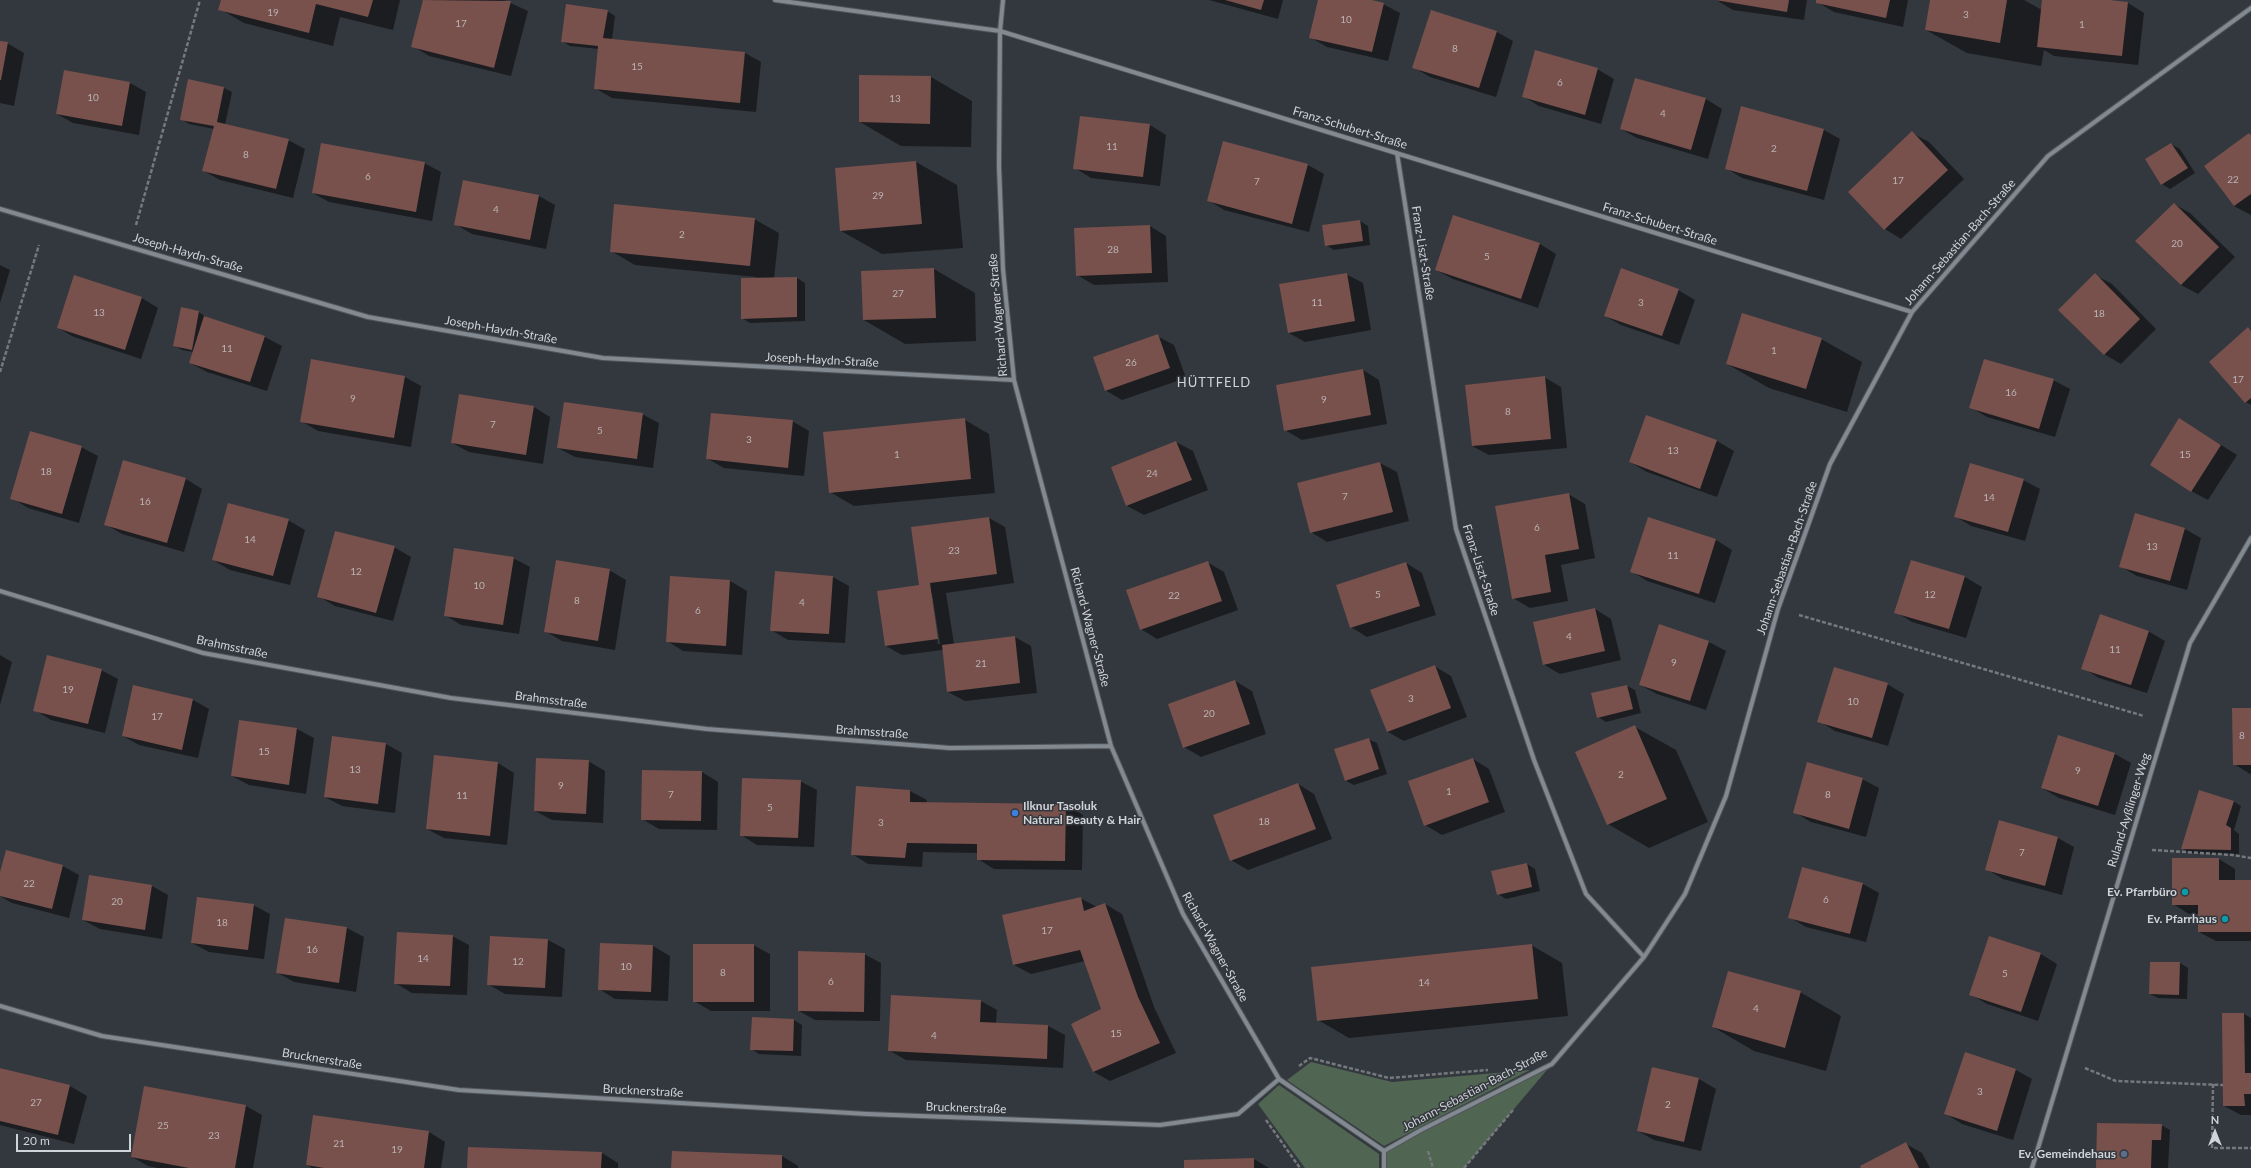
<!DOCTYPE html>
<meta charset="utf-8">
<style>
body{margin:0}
#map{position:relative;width:2251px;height:1168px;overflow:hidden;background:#33383e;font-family:Lato,sans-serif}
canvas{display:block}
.north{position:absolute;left:2195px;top:1112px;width:40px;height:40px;-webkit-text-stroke:3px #33383e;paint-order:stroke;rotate:0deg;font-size:11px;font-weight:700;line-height:16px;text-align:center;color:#d0d3d7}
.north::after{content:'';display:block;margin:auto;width:14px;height:18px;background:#d0d3d7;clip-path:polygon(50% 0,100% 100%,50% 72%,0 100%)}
.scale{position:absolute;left:16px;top:1134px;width:115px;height:18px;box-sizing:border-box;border:2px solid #d0d3d7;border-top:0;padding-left:5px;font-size:12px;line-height:14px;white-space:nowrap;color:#d0d3d7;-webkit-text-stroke:3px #33383e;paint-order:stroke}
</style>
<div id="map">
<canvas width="2251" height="1168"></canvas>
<div class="north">N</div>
<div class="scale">20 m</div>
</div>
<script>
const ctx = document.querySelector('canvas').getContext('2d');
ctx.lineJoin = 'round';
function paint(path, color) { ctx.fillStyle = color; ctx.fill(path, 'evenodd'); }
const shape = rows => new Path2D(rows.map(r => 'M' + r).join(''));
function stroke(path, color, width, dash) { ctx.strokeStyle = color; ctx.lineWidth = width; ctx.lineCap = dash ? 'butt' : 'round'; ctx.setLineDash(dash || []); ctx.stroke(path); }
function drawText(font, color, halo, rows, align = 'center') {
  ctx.font = font + ' Lato,sans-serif'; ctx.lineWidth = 3; ctx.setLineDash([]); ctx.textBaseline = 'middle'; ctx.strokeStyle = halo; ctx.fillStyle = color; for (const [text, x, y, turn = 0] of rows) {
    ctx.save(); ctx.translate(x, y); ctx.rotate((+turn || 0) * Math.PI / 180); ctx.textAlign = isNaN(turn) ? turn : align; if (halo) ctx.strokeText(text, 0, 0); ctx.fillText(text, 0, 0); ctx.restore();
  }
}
const green = shape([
 [1311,1062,1392,1082,1530,1070,1384,1146,1287,1080],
 [1552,1064,1464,1168,1384,1168,1384,1151],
 [1279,1085,1379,1154,1379,1168,1305,1168,1258,1104]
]);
const shadow = shape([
 [222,0,400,0,393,30,340,17,333,46,244,23,220,9],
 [424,0,504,0,528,11,511,76,429,56,413,46],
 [1209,0,1283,0,1278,19],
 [1319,0,1368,0,1383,4,1400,13,1388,61,1327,47,1310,37],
 [1716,0,1807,0,1804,20,1733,10],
 [1817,0,1908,0,1903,27,1834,12,1817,2],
 [1931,0,2024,0,2042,10,2043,0,2101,0,2128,3,2144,13,2138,65,2054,56,2044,50,2041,66,1967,53,1926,30],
 [607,11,615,16,612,39,745,53,761,62,756,112,612,98,595,88,599,49,570,46,562,41],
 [1497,32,1513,41,1496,97,1430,77,1413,67],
 [0,42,7,43,24,53,14,106,0,103],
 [1597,69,1614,79,1601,124,1539,106,1523,96],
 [931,77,972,101,971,147,901,146,860,122],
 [1636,79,1706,99,1722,109,1708,159,1637,138,1621,129],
 [130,83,146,92,139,135,73,123,57,114],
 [224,88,232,92,225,125,288,140,305,149,293,198,220,180,204,171,214,129,189,124,181,119],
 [1742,108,1824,130,1840,139,1824,200,1742,178,1726,168],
 [1150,125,1166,135,1160,186,1091,178,1075,168],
 [1912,133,1929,142,1964,179,1901,239,1885,229],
 [2249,134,2251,135,2251,215,2234,206],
 [2171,144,2180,149,2195,173,2170,189,2162,184],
 [916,162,957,185,963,248,882,254,841,231],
 [424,163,441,172,432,221,329,202,313,193],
 [1308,165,1324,174,1309,232,1224,210,1208,200],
 [539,196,555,205,546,249,472,234,455,224],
 [2174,204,2190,213,2235,257,2198,294,2181,285],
 [1454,216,1540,244,1556,254,1538,308,1453,279,1436,270],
 [754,219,779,233,774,278,797,278,805,283,805,321,750,323,742,318,756,277,635,265,611,251],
 [1360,221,1368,226,1370,245,1334,250,1326,245],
 [1150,226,1166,236,1168,282,1094,285,1077,275],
 [0,265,10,270,0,303],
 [934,269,975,293,976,341,905,344,864,320],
 [1346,274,1363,283,1371,330,1305,342,1289,333],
 [2095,275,2112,284,2156,329,2121,364,2104,354],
 [1678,290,1695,300,1679,345,1621,325,1605,316],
 [142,298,158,308,141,359,74,337,58,328],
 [182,308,199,312,207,318,265,337,282,346,267,391,207,372,190,363,193,352,182,350,174,345],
 [2248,329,2251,330,2251,405,2246,402],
 [1157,336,1174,345,1186,378,1122,400,1105,390],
 [1821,339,1862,362,1847,412,1769,388,1727,364],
 [1363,370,1379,380,1387,424,1302,440,1285,430],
 [405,377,421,386,411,447,318,431,301,421],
 [1544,377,1561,387,1567,448,1489,455,1472,446],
 [2053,380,2070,389,2055,437,1987,417,1970,407],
 [534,407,550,417,543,464,469,452,452,443],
 [642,414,659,423,653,468,575,457,558,448],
 [1647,416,1717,441,1734,451,1717,497,1647,472,1630,462],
 [965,420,989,434,995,493,854,506,830,492],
 [792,421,809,431,804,476,724,468,708,459],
 [2196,429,2237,455,2208,500,2191,491],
 [1176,442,1193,451,1208,490,1144,515,1127,506,1112,467],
 [81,447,98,456,79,523,28,508,12,498],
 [124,461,186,479,202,489,184,552,122,534,105,524],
 [1380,463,1397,472,1409,521,1327,542,1311,532],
 [2023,480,2040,489,2025,541,1971,526,1955,516],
 [1568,494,1585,504,1595,558,1561,565,1568,601,1530,608,1513,598],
 [2136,515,2185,529,2201,538,2187,590,2137,576,2120,566],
 [989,518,1005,527,1014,583,946,593,954,644,1015,637,1031,646,1037,693,965,701,948,692,943,650,902,655,886,646,920,586],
 [930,594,932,594,940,644,938,644],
 [1648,518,1716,540,1732,550,1715,603,1647,581,1631,571],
 [288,520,305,530,290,585,230,570,213,560],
 [394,547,411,557,393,621,335,606,318,596],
 [513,558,530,567,519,634,461,625,445,615],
 [1911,561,1965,577,1982,587,1966,638,1912,622,1896,612],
 [1207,562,1224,572,1238,610,1157,639,1141,629],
 [1406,563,1422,573,1436,615,1367,637,1351,627],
 [609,570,626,580,615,650,562,641,545,631],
 [671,577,730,581,747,591,742,655,683,651,667,641],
 [833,577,849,586,845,643,788,640,771,630],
 [1595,609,1611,619,1621,660,1560,674,1543,664],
 [1660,625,1709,642,1726,651,1706,710,1657,694,1640,685],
 [2148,631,2165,641,2147,693,2099,678,2083,668],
 [0,655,12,662,0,705],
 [1434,666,1451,676,1467,717,1404,741,1388,732,1372,691],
 [101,670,118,679,105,733,51,720,35,710],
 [1235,681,1252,691,1266,734,1201,757,1184,747],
 [1887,684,1904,694,1888,746,1835,731,1819,721],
 [1627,686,1635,690,1641,713,1606,722,1598,717],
 [193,700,209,709,198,758,139,745,123,736],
 [2251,709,2251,774,2250,774,2234,764],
 [239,721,297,729,314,738,306,794,249,785,232,776],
 [1635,727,1676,750,1708,822,1649,848,1608,824],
 [1368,739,1377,743,1387,774,1354,785,1346,781,1335,750],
 [386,744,402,753,395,813,342,806,325,797],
 [2115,754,2131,763,2115,815,2059,798,2042,788],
 [1473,759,1489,769,1505,812,1442,835,1425,825],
 [588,761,605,771,603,823,552,820,535,811],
 [498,763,514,773,507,845,444,838,427,829],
 [702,772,718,782,717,830,659,829,642,819],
 [1862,779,1879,788,1866,837,1811,822,1794,812],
 [800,781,817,790,814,847,757,845,741,835],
 [1298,784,1314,794,1332,839,1248,870,1231,860],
 [857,787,910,791,927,800,926,804,1066,805,1083,815,1082,870,994,869,978,859,978,853,923,852,922,867,868,864,852,854],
 [2233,801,2241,806,2234,830,2239,834,2239,854,2190,853,2182,848],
 [2058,838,2074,847,2062,895,2003,879,1986,869],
 [6,851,63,866,79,875,69,918,12,903,0,896,0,876],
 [2219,859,2235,869,2235,880,2251,880,2251,941,2216,941,2199,932,2199,914,2189,914,2173,904],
 [1527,864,1535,869,1540,891,1506,899,1498,894],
 [1802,868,1863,884,1879,893,1866,942,1806,927,1789,917],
 [152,886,168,895,162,939,100,929,83,920],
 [1080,898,1097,907,1105,904,1122,914,1154,1007,1176,1053,1110,1081,1094,1072,1102,1010,1085,961,1031,974,1014,965,1003,916],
 [253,905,270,914,264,959,209,952,192,943],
 [286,919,347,928,364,937,356,992,294,982,278,973],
 [452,936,469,945,467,995,412,993,395,983],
 [491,937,548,940,565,949,562,997,505,994,488,984],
 [1990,937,2041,954,2057,964,2038,1021,1987,1004,1970,994],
 [601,944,653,946,670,956,668,1001,615,999,599,989],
 [753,945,770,954,770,1011,711,1011,694,1001],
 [1531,945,1562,963,1568,1016,1349,1038,1318,1020],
 [864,954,881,963,880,1021,815,1020,799,1011],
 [2151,963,2180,963,2188,968,2187,999,2158,998,2150,994],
 [1800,992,1841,1016,1826,1071,1754,1051,1713,1027],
 [981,1001,997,1010,996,1023,1048,1026,1065,1035,1063,1068,906,1060,890,1051],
 [2244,1014,2251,1018,2251,1115,2241,1115,2224,1106],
 [753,1018,794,1020,802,1025,801,1056,759,1054,751,1049],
 [1965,1053,2016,1070,2032,1079,2013,1140,1962,1124,1946,1114],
 [0,1068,70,1086,87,1096,74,1144,0,1125],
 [1653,1069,1699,1079,1716,1089,1701,1151,1654,1140,1638,1131],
 [246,1106,262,1115,253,1168,158,1168,148,1166,132,1157],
 [2161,1125,2170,1130,2168,1168,2097,1168],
 [429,1132,445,1142,441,1168,312,1168,307,1165],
 [1906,1144,1922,1153,1930,1168,1863,1168],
 [602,1153,618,1163,618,1168,468,1168],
 [782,1156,798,1166,798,1168,672,1168],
 [1254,1159,1269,1168,1185,1168]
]);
const building = shape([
 [221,0,373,0,368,17,316,4,309,33,218,10],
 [423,0,511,1,494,68,411,47],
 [1225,0,1264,0,1261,10],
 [1318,0,1372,0,1384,3,1372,52,1309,38],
 [1715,0,1789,0,1787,12],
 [1816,0,1890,0,1886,18,1816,3],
 [1930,0,2007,0,2000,43,1925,30],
 [2042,0,2110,0,2128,2,2122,56,2037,47],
 [566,4,608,10,603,38,745,52,740,103,594,89,598,46,561,42],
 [1431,10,1497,31,1479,88,1412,68],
 [0,41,8,42,1,80,0,80],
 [1535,50,1598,68,1585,115,1522,97],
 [64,70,130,82,122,126,56,114],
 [859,75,931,76,930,124,859,122],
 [1635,78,1706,98,1691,150,1620,129],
 [188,79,224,87,217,122,289,139,276,189,202,171,214,126,180,120],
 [1741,106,1824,129,1807,191,1725,169],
 [1080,116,1150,124,1143,177,1073,169],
 [1912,131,1948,170,1884,230,1848,192],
 [2249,133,2251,135,2251,194,2234,206,2204,166],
 [1223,141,1308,164,1292,224,1207,201],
 [321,143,425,162,416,212,312,193],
 [2171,143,2188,168,2161,185,2145,159],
 [916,161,922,224,840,231,835,168],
 [463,180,539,195,530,240,454,225],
 [2174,203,2219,247,2181,285,2135,241],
 [614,204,755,218,750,266,610,252],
 [1453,215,1540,243,1521,299,1435,270],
 [1360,220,1363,241,1325,246,1322,225],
 [1150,225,1152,273,1076,276,1074,228],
 [934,268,936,318,863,320,861,271],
 [1621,268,1679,289,1662,336,1604,316],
 [1347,273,1355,321,1288,333,1279,284],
 [2095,273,2140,319,2104,355,2058,310],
 [74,275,142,297,125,350,57,328],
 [797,277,797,317,741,319,741,278],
 [181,307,199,311,192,350,173,346],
 [1742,313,1822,338,1806,389,1726,364],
 [204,316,265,336,250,382,189,363],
 [2248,327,2251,331,2251,398,2245,403,2209,362],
 [1158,334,1170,368,1105,391,1093,357],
 [311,359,405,376,394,438,300,422],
 [1984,359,2054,379,2039,429,1969,408],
 [1363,369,1371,415,1284,431,1276,385],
 [1545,376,1551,439,1472,446,1465,385],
 [459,394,534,406,526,455,451,443],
 [564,402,643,413,637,459,557,448],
 [711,413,793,420,788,468,706,459],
 [1646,415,1717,440,1700,489,1629,462],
 [965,418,971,479,829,493,823,432],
 [2179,418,2221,445,2191,492,2150,465],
 [30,431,82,446,62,514,10,499],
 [1176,441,1192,480,1126,506,1111,467],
 [123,460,186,478,167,543,104,525],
 [1380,462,1393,512,1310,533,1297,483],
 [1970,463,2024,479,2008,532,1954,517],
 [1569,493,1579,549,1545,555,1551,592,1512,599,1495,506],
 [228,503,289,519,273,576,212,560],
 [2135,513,2185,528,2170,581,2119,567],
 [989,517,997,574,930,583,938,639,885,646,877,591,919,585,911,527],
 [1648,517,1716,539,1699,594,1630,572],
 [335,531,395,546,376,613,317,597],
 [454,548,514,557,503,625,444,616],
 [556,560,610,569,598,641,544,632],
 [1911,560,1965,576,1949,629,1894,613],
 [1208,561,1222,601,1140,630,1126,590],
 [1406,562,1420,606,1350,628,1336,585],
 [775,571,833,576,829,634,770,631],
 [670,576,730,580,726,646,666,642],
 [1595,608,1605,651,1543,665,1533,622],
 [2100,614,2149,631,2131,685,2081,669],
 [1659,624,1709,641,1690,701,1639,685],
 [1015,636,1020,683,947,692,942,645],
 [47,655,102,669,88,724,33,711],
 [1435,665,1451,708,1387,732,1370,690],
 [1834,667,1888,683,1872,738,1817,722],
 [1235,680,1250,724,1183,748,1168,704],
 [133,685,193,699,182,750,122,736],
 [1627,685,1633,709,1597,718,1591,693],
 [2232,708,2251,708,2251,765,2233,765],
 [239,720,297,728,289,785,231,776],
 [1635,725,1667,799,1607,825,1575,752],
 [2058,735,2115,753,2098,806,2041,788],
 [332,736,386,743,378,804,324,797],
 [1369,738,1379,769,1345,781,1334,749],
 [434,755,498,762,490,836,426,829],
 [536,758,589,760,586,814,534,811],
 [1473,758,1489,802,1424,826,1408,781],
 [1807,762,1863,778,1849,829,1793,813],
 [642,770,702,771,701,821,641,820],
 [742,778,801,780,798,838,740,836],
 [1298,783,1316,829,1230,861,1213,815],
 [856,786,910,790,910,802,1066,804,1065,861,977,860,977,844,907,843,905,858,851,855],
 [2199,790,2234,801,2226,825,2231,828,2231,850,2181,849],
 [1999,820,2058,837,2045,886,1985,870],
 [6,850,63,865,52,909,0,896,0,872],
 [2172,858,2219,858,2219,880,2251,880,2251,932,2198,932,2198,905,2172,905],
 [1527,863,1532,887,1497,895,1491,871],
 [1802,867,1863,883,1850,934,1788,918],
 [89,875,152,885,145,930,82,920],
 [197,897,254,904,248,950,191,943],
 [1081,897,1084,911,1105,903,1138,997,1160,1043,1093,1072,1071,1024,1101,1009,1080,950,1013,965,1002,915],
 [285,918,347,927,339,983,276,973],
 [397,932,453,935,450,986,394,984],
 [490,936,548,939,545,988,487,985],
 [1989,936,2041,953,2021,1012,1969,995],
 [600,943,653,945,651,992,598,990],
 [693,944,754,944,754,1002,693,1002],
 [1532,944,1538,999,1317,1021,1311,967],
 [798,951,865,953,864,1012,798,1011],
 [2150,962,2180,962,2179,995,2149,994],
 [1728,971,1801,991,1785,1048,1712,1027],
 [891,995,981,1000,980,1022,1048,1025,1047,1059,888,1051],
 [2222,1013,2244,1013,2245,1073,2251,1073,2251,1094,2244,1094,2245,1106,2223,1106],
 [752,1017,794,1019,793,1051,750,1050],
 [1965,1052,2016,1069,1997,1131,1944,1114],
 [1652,1067,1699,1078,1684,1142,1637,1131],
 [0,1068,70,1085,58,1135,0,1121],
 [144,1086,246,1105,235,1168,189,1168,131,1157],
 [313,1115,429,1131,424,1168,324,1168,306,1165],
 [2097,1123,2162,1124,2161,1140,2152,1140,2151,1168,2096,1168],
 [1906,1142,1919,1168,1861,1168,1860,1166],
 [468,1147,602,1152,601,1168,467,1168],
 [672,1151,782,1155,782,1168,671,1168],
 [1254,1158,1254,1168,1184,1168,1184,1160]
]);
const path = shape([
 [136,225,200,0],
 [0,372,39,245],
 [1799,615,2144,716],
 [2152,850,2233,855,2251,858],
 [1299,1066,1310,1058,1389,1078,1488,1070],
 [2085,1068,2116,1081,2223,1085],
 [2213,1084,2212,1148,2251,1148],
 [1266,1120,1300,1168],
 [1428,1151,1433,1168],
 [1464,1168,1513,1110]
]);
const street = shape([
 [775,0,1000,31,1912,312],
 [1003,0,1000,31,999,166,1003,269,1014,380,1111,746,1183,914,1279,1079,1384,1151,1384,1168],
 [1397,153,1456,529,1534,760,1586,894,1644,957],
 [0,209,368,317,603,358,1014,380],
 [0,591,203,653,451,698,707,729,950,748,1111,746],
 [0,1006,102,1036,459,1090,867,1114,1160,1125,1238,1114,1279,1079],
 [1384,1151,1421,1130,1552,1064,1644,957,1685,894,1726,796,1778,609,1830,464,1912,312,2048,156,2251,8],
 [2032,1168,2190,643,2251,538]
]);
const markers = [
 [1015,813,4,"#3f7fe0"],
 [2185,892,4,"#0f9aa8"],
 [2225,919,4,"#0f9aa8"],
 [2124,1154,4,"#5c6f8a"]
];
const numberNames = [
 ["19",273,13],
 ["3",1966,15],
 ["10",1346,20],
 ["17",461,24],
 ["1",2082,25],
 ["8",1455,49],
 ["15",637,67],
 ["6",1560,83],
 ["10",93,98],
 ["13",895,99],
 ["4",1663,114],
 ["11",1112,147],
 ["2",1774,149],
 ["8",246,155],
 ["6",368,177],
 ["22",2233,180],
 ["17",1898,181],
 ["7",1257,182],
 ["29",878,196],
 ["4",496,210],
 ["2",682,235],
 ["20",2177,244],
 ["28",1113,250],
 ["5",1487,257],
 ["27",898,294],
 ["11",1317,303],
 ["3",1641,303],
 ["13",99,313],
 ["18",2099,314],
 ["11",227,349],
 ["1",1774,351],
 ["26",1131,363],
 ["17",2238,380],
 ["16",2011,393],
 ["9",353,399],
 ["9",1324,400],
 ["8",1508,412],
 ["7",493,425],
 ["5",600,431],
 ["3",749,440],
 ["13",1673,451],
 ["1",897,455],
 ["15",2185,455],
 ["18",46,472],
 ["24",1152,474],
 ["7",1345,497],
 ["14",1989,498],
 ["16",145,502],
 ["6",1537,528],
 ["14",250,540],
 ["13",2152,547],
 ["23",954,551],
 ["11",1673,556],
 ["12",356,572],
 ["10",479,586],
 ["5",1378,595],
 ["12",1930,595],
 ["22",1174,596],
 ["8",577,601],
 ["4",802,603],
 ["6",698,611],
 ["4",1569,637],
 ["11",2115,650],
 ["9",1674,663],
 ["21",981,664],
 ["19",68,690],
 ["3",1411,699],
 ["10",1853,702],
 ["20",1209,714],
 ["17",157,717],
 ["8",2242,736],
 ["15",264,752],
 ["13",355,770],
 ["9",2078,771],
 ["2",1621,775],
 ["9",561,786],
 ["1",1449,792],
 ["7",671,795],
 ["8",1828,795],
 ["11",462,796],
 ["5",770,808],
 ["18",1264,822],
 ["3",881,823],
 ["7",2022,853],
 ["22",29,884],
 ["6",1826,900],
 ["20",117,902],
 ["18",222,923],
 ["17",1047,931],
 ["16",312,950],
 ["14",423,959],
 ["12",518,962],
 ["10",626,967],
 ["8",723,973],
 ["5",2005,974],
 ["6",831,982],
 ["14",1424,983],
 ["4",1756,1009],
 ["15",1116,1034],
 ["4",934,1036],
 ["3",1980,1092],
 ["27",36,1103],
 ["2",1668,1105],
 ["25",163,1126],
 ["23",214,1136],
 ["21",339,1144],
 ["19",397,1150]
];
const streetNames = [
 ["Franz-Schubert-Straße",1350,128,17],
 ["Franz-Schubert-Straße",1660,224,17],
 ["Johann-Sebastian-Bach-Straße",1960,242,-49],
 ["Joseph-Haydn-Straße",188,253,16],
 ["Franz-Liszt-Straße",1423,253,81],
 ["Richard-Wagner-Straße",998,315,-95],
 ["Joseph-Haydn-Straße",501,330,10],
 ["Joseph-Haydn-Straße",822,360,3],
 ["Johann-Sebastian-Bach-Straße",1787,558,-71],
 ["Franz-Liszt-Straße",1481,570,72],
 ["Richard-Wagner-Straße",1090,627,75],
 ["Brahmsstraße",232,647,12],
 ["Brahmsstraße",551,700,7],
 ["Brahmsstraße",872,732,4],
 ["Ruland-Ayßlinger-Weg",2129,810,-73],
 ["Richard-Wagner-Straße",1215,947,61],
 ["Brucknerstraße",322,1059,9],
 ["Johann-Sebastian-Bach-Straße",1475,1090,-28],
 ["Brucknerstraße",643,1091,3],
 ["Brucknerstraße",966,1108,2]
];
const poiNames = [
 ["Ilknur Tasoluk",1023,806,"left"],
 ["Natural Beauty & Hair",1023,820,"left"],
 ["Ev. Pfarrbüro",2177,892],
 ["Ev. Pfarrhaus",2217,919],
 ["Ev. Gemeindehaus",2116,1154]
];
const neighbourhoodNames = [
 ["HÜTTFELD",1214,383]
];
paint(green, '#516553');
paint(shadow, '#0007');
paint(building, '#78504c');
stroke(street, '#51555a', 6);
stroke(path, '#75797e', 2.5, [4, 2]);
stroke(street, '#838991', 4);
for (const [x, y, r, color] of markers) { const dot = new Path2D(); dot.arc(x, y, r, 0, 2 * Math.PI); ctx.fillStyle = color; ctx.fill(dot); stroke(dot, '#33383e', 1.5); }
drawText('10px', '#bab2b4', null, numberNames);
drawText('12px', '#d0d3d7', '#33383e', streetNames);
drawText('bold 12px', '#d0d3d7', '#33383e', poiNames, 'right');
ctx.letterSpacing = '1px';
drawText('13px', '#d0d3d7', '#33383e', neighbourhoodNames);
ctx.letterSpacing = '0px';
</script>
